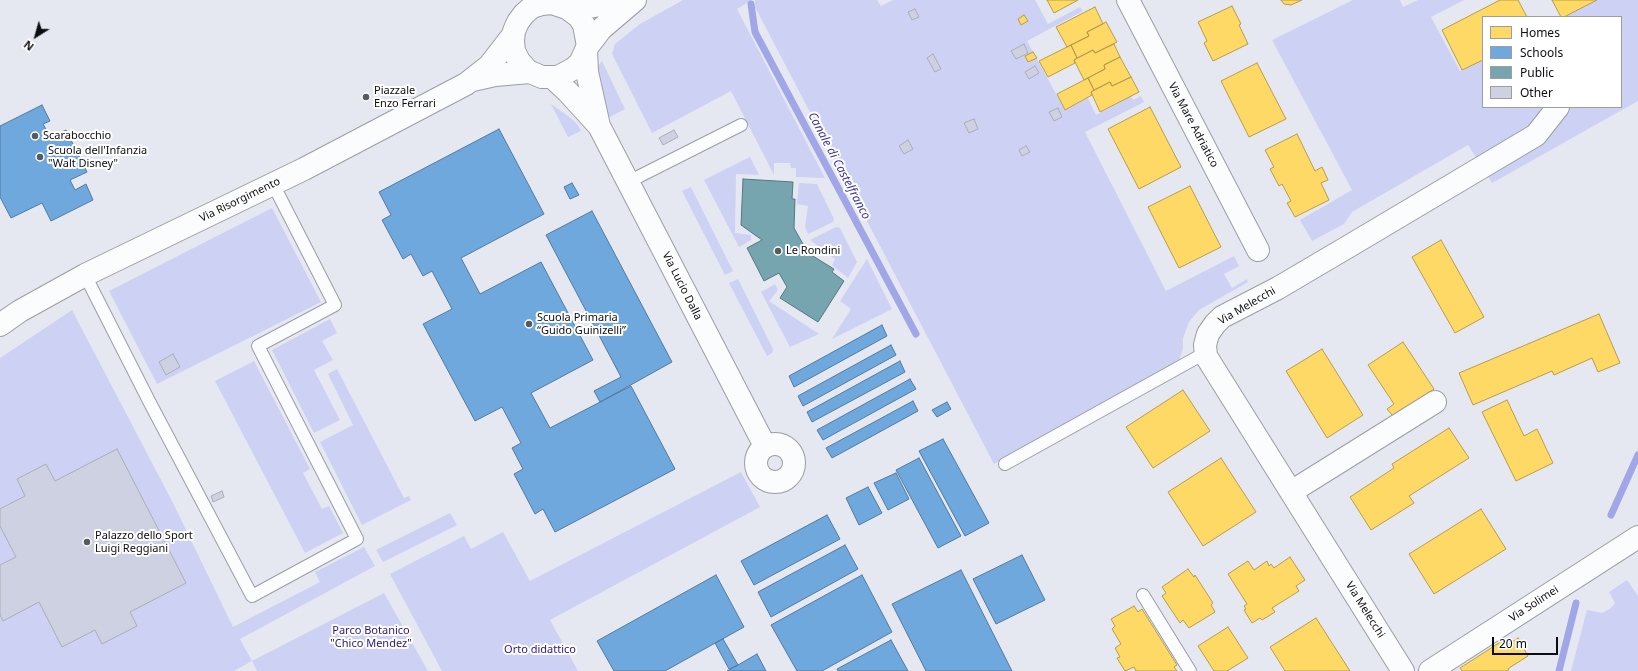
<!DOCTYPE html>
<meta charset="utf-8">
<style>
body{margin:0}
#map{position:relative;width:1638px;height:671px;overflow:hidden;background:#e6e8f1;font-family:"Noto Sans",sans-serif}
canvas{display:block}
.legend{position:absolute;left:1482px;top:16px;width:140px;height:92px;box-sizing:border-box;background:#fff;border:1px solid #9e9ea1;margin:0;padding:5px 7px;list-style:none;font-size:12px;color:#0c0d13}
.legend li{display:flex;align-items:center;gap:8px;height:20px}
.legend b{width:20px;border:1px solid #9e9ea1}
.north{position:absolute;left:16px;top:16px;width:40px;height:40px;-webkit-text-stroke:3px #fff;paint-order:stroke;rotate:217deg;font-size:11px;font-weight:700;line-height:16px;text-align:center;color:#0c0d13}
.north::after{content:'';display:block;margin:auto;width:14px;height:18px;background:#0c0d13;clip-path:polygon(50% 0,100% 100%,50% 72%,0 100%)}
.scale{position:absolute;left:1492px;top:637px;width:66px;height:18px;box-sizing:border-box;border:2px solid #0c0d13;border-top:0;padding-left:5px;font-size:12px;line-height:14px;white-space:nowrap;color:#0c0d13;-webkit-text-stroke:3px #fff;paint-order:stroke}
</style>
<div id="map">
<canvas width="1638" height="671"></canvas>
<ul class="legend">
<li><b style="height:11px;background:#ffd966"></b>Homes</li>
<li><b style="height:11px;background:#6fa8dc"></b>Schools</li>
<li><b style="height:11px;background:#76a5af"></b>Public</li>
<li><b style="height:11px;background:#ced1e1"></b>Other</li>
</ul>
<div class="north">N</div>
<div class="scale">20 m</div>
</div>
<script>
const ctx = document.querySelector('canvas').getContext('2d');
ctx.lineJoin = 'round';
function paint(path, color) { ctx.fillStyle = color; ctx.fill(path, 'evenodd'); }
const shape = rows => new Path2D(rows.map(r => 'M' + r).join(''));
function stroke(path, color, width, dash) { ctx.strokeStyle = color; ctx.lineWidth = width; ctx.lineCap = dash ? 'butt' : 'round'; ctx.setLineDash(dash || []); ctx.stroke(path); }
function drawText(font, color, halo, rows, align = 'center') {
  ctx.font = font + ' "Noto Sans",sans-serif'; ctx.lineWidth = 4; ctx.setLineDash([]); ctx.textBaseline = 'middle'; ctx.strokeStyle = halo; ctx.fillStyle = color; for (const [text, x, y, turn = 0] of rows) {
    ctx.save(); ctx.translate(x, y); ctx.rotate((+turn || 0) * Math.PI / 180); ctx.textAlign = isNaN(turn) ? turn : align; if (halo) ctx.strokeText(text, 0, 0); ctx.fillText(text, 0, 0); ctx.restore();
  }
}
const green = shape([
 [683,0,752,0,737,9,825,178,796,177,796,168,791,168,790,163,774,163,774,175,731,91,652,133,612,54,615,44,640,24],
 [755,0,877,0,881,6,893,0,1035,0,1048,24,1080,7,1083,11,1027,41,1065,110,1088,98,1096,115,1131,96,1133,100,1141,96,1144,102,1085,132,1166,291,1234,256,1239,266,1224,274,1232,288,1247,279,1248,282,1199,310,1189,322,1183,338,1183,348,1179,361,994,464,755,7],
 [1353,0,1400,0,1403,7,1418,0,1464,0,1431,17,1460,71,1483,60,1483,107,1621,107,1621,17,1564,17,1597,0,1638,0,1638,101,1492,183,1468,145,1352,212,1344,224,1312,241,1300,220,1352,190,1272,40],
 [602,61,625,109,608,118,600,98,598,66],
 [551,104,568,116,577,124,581,131,568,137],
 [750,157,759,175,736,174,735,233,751,235,751,240,739,247,704,180],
 [799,183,817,184,834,219,833,222,808,234,805,227,808,206,797,204],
 [691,187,733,271,725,275,682,191],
 [272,208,321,302,157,384,109,291],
 [836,227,840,228,857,262,848,278,832,265,835,259,810,240],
 [867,259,892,309,832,339,851,309,840,301],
 [738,279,773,349,772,353,767,356,729,283],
 [775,284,778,290,769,301,819,334,790,347,761,292],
 [72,310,173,503,233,627,320,582,315,572,364,547,375,566,240,639,252,661,384,593,428,671,257,671,252,661,234,671,0,671,0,358],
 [330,319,337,333,322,341,333,360,314,370,340,420,314,433,272,350],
 [254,361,310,469,303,473,322,509,329,506,343,533,305,553,215,381],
 [337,369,404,498,409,496,411,500,362,525,320,442,353,425,328,374],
 [741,472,760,507,550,620,578,671,442,671,390,574,464,536,471,549,503,532,530,581],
 [450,513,457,525,383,562,376,550],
 [1627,580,1638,596,1638,671,1571,671,1587,610,1602,613,1610,609,1615,603,1609,592]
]);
const homes = shape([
 [1047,0,1078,0,1054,13,1047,0],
 [1281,0,1302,0,1291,5,1284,4,1281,0],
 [1500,0,1518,0,1527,17,1483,17,1483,60,1462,70,1442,30,1500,0],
 [1552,0,1597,0,1564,17,1561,17,1552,0],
 [1232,6,1241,24,1239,25,1248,44,1213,61,1204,43,1207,41,1198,22,1232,6],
 [1095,7,1103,24,1087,32,1089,36,1067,47,1056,27,1095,7],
 [1024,15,1028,21,1021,25,1018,19,1024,15],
 [1106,22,1117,42,1095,53,1093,50,1077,58,1071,45,1089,36,1087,32,1106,22],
 [1114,44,1120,57,1104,65,1105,69,1084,80,1074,60,1093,50,1095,53,1114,44],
 [1071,45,1077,58,1074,60,1075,63,1048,77,1039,61,1071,45],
 [1033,52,1037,58,1028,62,1025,56,1033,52],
 [1120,57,1131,77,1112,86,1110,82,1094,90,1088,78,1105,69,1104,65,1120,57],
 [1257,63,1286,119,1249,137,1221,81,1257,63],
 [1131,77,1139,92,1100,112,1091,92,1110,82,1112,86,1131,77],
 [1088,78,1094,90,1091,92,1092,95,1065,110,1057,94,1088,78],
 [1150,107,1181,167,1139,189,1108,129,1150,107],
 [1297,134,1315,171,1322,167,1328,180,1321,183,1329,200,1295,217,1287,203,1291,201,1282,184,1279,186,1270,169,1274,167,1265,150,1297,134],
 [1190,186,1221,247,1179,268,1148,207,1190,186],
 [1441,240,1484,317,1455,333,1412,257,1441,240],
 [1599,314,1620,363,1598,372,1592,358,1554,375,1552,371,1473,405,1459,373,1599,314],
 [1403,342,1434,389,1393,416,1387,409,1394,404,1368,365,1403,342],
 [1322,349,1363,415,1327,438,1286,371,1322,349],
 [1183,390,1210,431,1153,468,1126,427,1183,390],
 [1507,400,1524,436,1537,429,1553,463,1516,481,1482,412,1507,400],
 [1449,428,1469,458,1409,496,1414,503,1371,530,1350,497,1394,468,1392,464,1449,428],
 [1221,458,1256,512,1203,546,1168,492,1221,458],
 [1481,509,1506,549,1434,594,1409,554,1481,509],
 [1290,557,1305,580,1296,586,1299,591,1272,608,1275,612,1262,620,1260,618,1252,623,1244,610,1246,609,1244,606,1247,604,1228,574,1248,561,1254,570,1267,561,1269,566,1271,564,1274,568,1290,557],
 [1188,569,1194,577,1195,575,1213,603,1211,605,1215,612,1189,628,1183,620,1180,623,1162,596,1166,593,1162,587,1188,569],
 [1134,606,1138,612,1142,609,1177,665,1174,667,1177,671,1136,671,1134,667,1125,671,1117,658,1120,657,1115,648,1121,644,1112,629,1115,626,1111,619,1134,606],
 [1316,618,1350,671,1285,671,1270,647,1316,618],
 [1228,627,1248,658,1227,671,1214,671,1198,646,1228,627],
 [1518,638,1528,656,1509,668,1508,671,1462,671,1460,668,1502,641,1506,646,1518,638]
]);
const schools = shape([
 [42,105,50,121,43,124,51,138,66,130,87,172,70,180,75,190,86,184,93,200,51,221,42,203,11,218,0,197,0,126,42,105],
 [499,129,544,214,461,258,480,294,541,262,593,360,531,393,550,428,631,386,675,469,555,532,543,509,535,514,514,474,523,469,512,448,521,443,502,407,475,421,423,324,452,309,432,271,423,276,411,254,403,259,382,220,391,215,379,192,499,129],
 [572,183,579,195,570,199,564,187,572,183],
 [592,211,672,362,600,402,594,391,621,377,546,235,592,211],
 [882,325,887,336,794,387,789,376,882,325],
 [891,345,896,355,803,406,798,396,891,345],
 [900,361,905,372,812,422,807,412,900,361],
 [910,379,916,389,823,440,817,430,910,379],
 [913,401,918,411,832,458,826,448,913,401],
 [947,402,951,409,937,417,932,410,947,402],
 [943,439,989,523,965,536,919,451,943,439],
 [919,458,961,536,938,548,896,470,919,458],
 [896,473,909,499,888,510,874,483,896,473],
 [868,487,882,513,859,525,846,498,868,487],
 [827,515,840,539,754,585,741,561,827,515],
 [845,545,858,569,771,617,758,592,845,545],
 [1022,555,1045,600,996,624,973,579,1022,555],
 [961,570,1012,671,926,671,892,604,961,570],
 [716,575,744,627,665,671,614,671,597,641,716,575],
 [862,575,892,632,822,671,797,671,771,625,862,575],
 [723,639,738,665,729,669,715,643,723,639],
 [891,640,908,671,838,671,837,669,891,640],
 [757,654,766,671,727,671,738,665,757,654]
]);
const public = shape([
 [743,179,793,182,792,199,795,199,794,228,808,253,834,269,832,272,844,281,818,322,780,298,787,287,779,273,764,281,747,248,762,240,741,225,743,179]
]);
const stream = shape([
 [751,4,755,32,916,334],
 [1611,515,1638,455],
 [1559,671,1576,603]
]);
const building = shape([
 [915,9,919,17,912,20,908,12,915,9],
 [1024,44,1028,53,1016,59,1011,51,1024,44],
 [933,54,941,69,935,72,927,58,933,54],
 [1035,66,1039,73,1029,79,1025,72,1035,66],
 [1058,108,1062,117,1054,121,1049,112,1058,108],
 [974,119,978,129,969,133,964,123,974,119],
 [674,130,678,137,663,145,659,138,674,130],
 [908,140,913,149,904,154,899,146,908,140],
 [1026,146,1030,152,1022,156,1019,150,1026,146],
 [173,354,180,367,166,375,159,362,173,354],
 [117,449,186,583,130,612,137,626,102,644,95,630,62,647,39,602,3,621,0,615,0,565,16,557,0,526,0,509,25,496,17,479,46,464,55,481,117,449],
 [222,491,224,497,213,502,211,496,222,491]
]);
const service = shape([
 [628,182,741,125],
 [85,275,150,403,252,596,357,539,258,346,335,305,273,184],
 [1005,464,1205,353],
 [1143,595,1190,671]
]);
const minor = shape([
 [1128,0,1258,250],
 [586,50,587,72,599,126,765,446],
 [552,77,568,92,599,126],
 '756 463a19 19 0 1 1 38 0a19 19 0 1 1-38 0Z',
 [1291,492,1435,402],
 [1403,671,1206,356,1205,345,1208,334,1215,324,1222,317,1278,288,1351,245,1536,135,1558,107],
 [1430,671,1638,537]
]);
const tertiary = shape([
 [567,8,589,7,629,0],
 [588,46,584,25,579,17,567,8,552,3,542,4,532,7,524,14,518,22,514,31,513,41,514,51,519,61,525,68,530,72,542,77,558,77,573,69,580,63,588,46,601,29,635,0],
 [473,80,495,75,530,72],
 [0,325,20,311,85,275,304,169,466,84,489,66,513,35]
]);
const markers = [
 [366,97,4,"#585a61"],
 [35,136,4,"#585a61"],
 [40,157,4,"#585a61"],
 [778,251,4,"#585a61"],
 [529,324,4,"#585a61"],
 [87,542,4,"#585a61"]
];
const poiNames = [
 ["Piazzale",374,91],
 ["Enzo Ferrari",374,104],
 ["Scarabocchio",43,136],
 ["Scuola dell'Infanzia",48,151],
 ["\"Walt Disney\"",48,164],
 ["Le Rondini",786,251],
 ["Scuola Primaria",537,318],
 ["“Guido Guinizelli”",537,331],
 ["Palazzo dello Sport",95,536],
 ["Luigi Reggiani",95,549]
];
const streetNames = [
 ["Via Mare Adriatico",1193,125,62],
 ["Via Risorgimento",240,200,-26],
 ["Via Lucio Dalla",682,286,63],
 ["Via Melecchi",1247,306,-30],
 ["Via Solimei",1534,604,-33],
 ["Via Melecchi",1365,610,58]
];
const parkNames = [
 ["Parco Botanico",371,631],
 ["\"Chico Mendez\"",371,644],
 ["Orto didattico",540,650]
];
const waterNames = [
 ["Canale di Castelfranco",839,166,62]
];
paint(green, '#cdd1f3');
paint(homes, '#ffd966');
stroke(homes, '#b69c4d', 1);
paint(schools, '#6fa8dc');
stroke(schools, '#517aa0', 1);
paint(public, '#76a5af');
stroke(public, '#567780', 1);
stroke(stream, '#a1a6e6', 7);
paint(building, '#ced1e1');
stroke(building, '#acaeb4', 1);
stroke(service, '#9c9da4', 14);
stroke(minor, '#9c9da4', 24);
stroke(tertiary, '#9c9da4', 24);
stroke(service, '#fbfcfd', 12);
stroke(minor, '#fbfcfd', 22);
stroke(tertiary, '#fbfcfd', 22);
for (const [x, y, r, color] of markers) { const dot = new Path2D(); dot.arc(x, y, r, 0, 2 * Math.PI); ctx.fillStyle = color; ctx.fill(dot); stroke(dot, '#fff', 1.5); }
drawText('11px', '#0c0d13', '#fff', poiNames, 'left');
drawText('11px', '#0c0d13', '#fff', streetNames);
drawText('11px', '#27177c', '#fff', parkNames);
drawText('italic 12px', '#3b369a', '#fff', waterNames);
</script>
